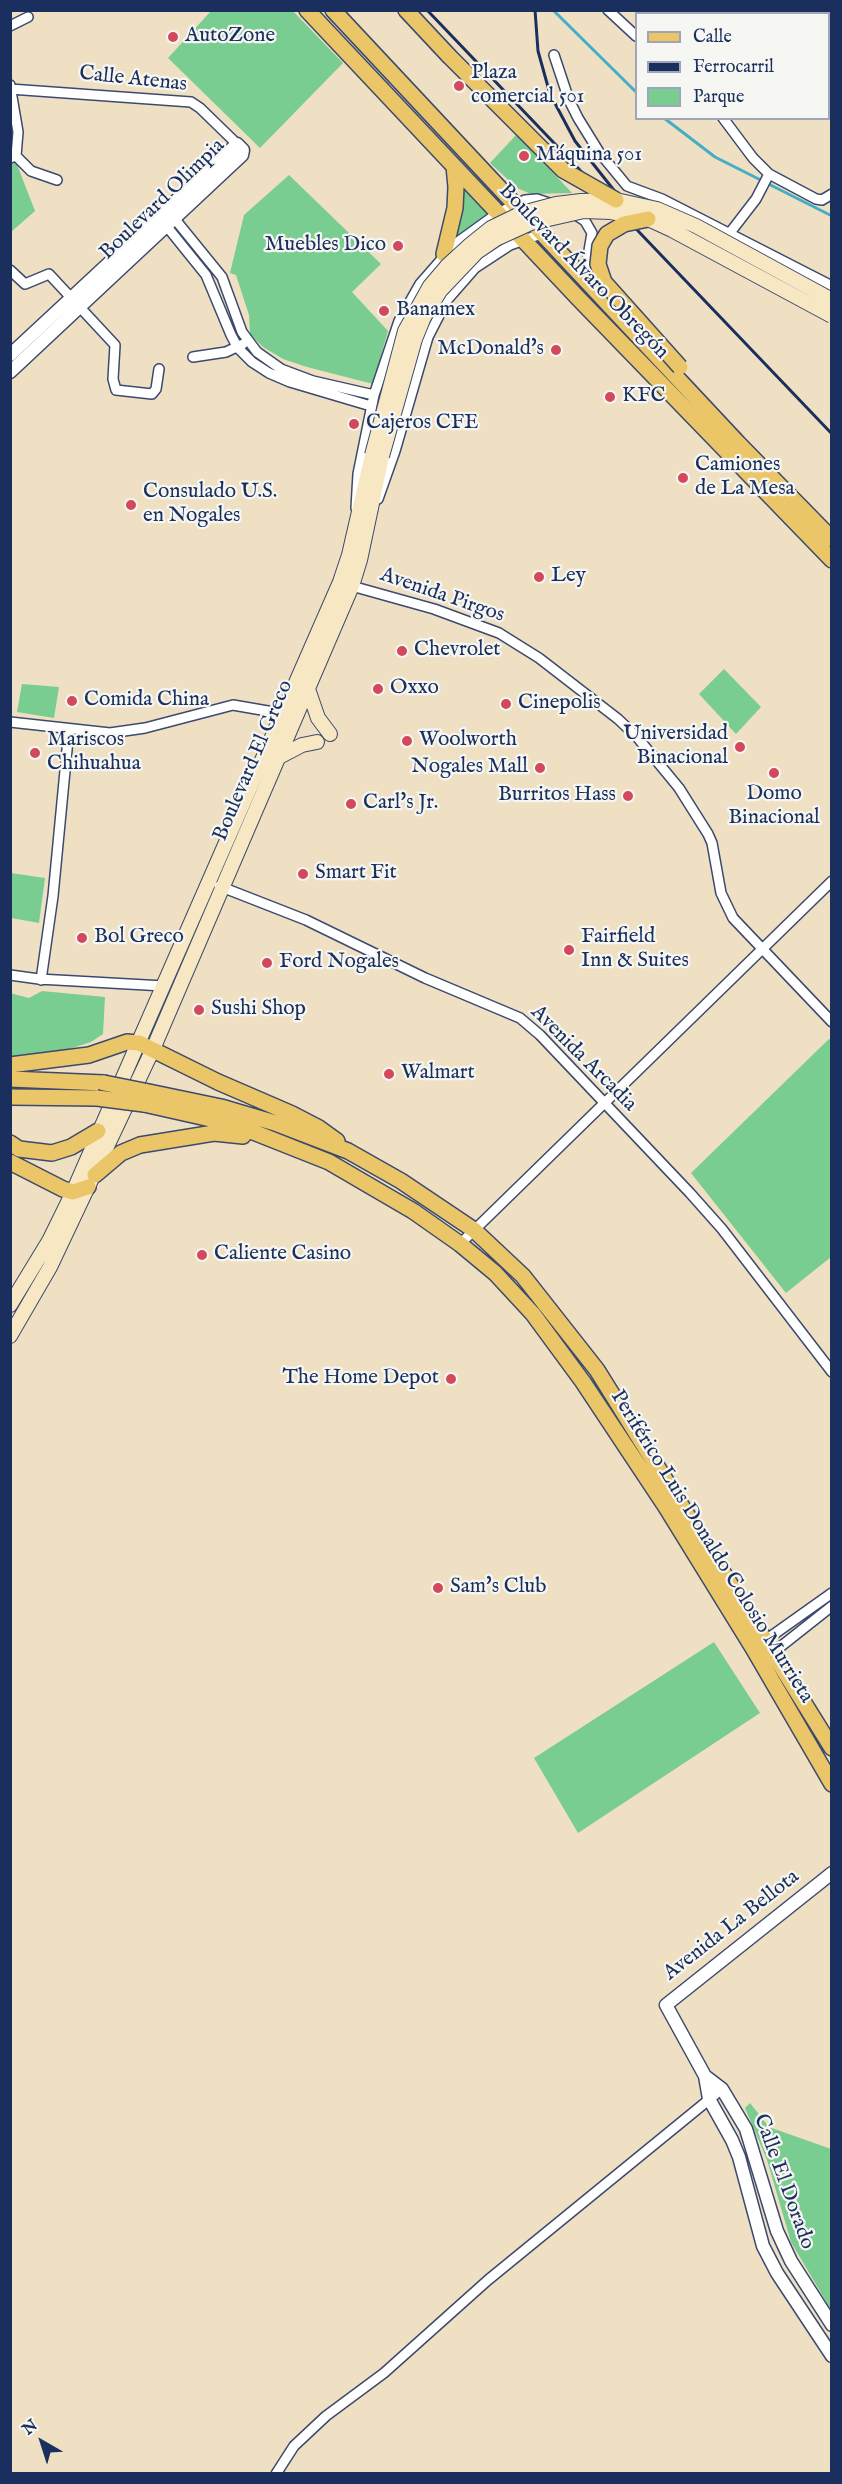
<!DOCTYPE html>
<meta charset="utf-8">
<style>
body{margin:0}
#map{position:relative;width:842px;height:2484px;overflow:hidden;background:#efe0c3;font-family:"IM FELL English",serif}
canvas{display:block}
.frame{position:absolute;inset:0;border:12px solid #1b2f5e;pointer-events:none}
.legend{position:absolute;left:635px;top:12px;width:195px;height:108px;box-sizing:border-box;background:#f6f6f2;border:2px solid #9ea6b7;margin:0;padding:8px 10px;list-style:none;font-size:18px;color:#1b2f5e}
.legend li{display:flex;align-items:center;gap:12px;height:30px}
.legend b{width:30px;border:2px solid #9ea6b7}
.north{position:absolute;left:12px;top:2412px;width:60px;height:60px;-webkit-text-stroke:4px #f6f6f2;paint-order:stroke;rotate:321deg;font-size:16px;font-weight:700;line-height:24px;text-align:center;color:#1b2f5e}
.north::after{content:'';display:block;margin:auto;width:21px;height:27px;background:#1b2f5e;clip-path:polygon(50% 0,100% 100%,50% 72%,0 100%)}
</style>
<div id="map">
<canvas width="842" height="2484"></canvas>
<div class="frame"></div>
<ul class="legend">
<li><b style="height:8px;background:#ebc669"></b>Calle</li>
<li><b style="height:8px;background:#1b2f5e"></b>Ferrocarril</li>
<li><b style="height:16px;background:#79cd90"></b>Parque</li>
</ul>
<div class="north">N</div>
</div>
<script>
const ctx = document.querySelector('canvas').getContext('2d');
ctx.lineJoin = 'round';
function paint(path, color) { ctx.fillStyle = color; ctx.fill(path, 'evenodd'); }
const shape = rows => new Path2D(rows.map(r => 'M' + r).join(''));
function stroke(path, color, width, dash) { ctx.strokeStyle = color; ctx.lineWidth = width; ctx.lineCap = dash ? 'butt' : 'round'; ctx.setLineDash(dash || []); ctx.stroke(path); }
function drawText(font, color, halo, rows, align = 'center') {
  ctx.font = font + ' "IM FELL English",serif'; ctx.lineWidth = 4.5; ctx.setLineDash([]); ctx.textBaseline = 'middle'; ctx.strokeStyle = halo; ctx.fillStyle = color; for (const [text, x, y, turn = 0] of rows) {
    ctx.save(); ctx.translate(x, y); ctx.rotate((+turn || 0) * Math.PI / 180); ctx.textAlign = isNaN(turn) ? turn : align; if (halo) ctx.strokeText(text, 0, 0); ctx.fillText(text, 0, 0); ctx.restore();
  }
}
const green = shape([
 [292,10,343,63,260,148,168,58,211,11],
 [517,134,572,193,531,194,517,188,490,163],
 [16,162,35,211,11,232,11,164],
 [289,175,381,264,352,292,388,331,373,384,307,367,283,359,263,347,250,334,249,315,236,275,230,273,244,215],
 [464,189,495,218,449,250,458,221],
 [724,669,761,707,736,734,699,694],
 [22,684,59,687,54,718,17,712],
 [11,873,45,878,39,923,11,918],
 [42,991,105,997,103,1034,91,1042,69,1049,40,1056,11,1059,10,993,29,998],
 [829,1039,832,1041,831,1257,786,1293,691,1173],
 [714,1642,760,1713,578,1833,534,1758],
 [750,2103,769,2127,831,2149,831,2310,791,2242,767,2160,745,2108]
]);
const stream = shape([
 [553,10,636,92],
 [664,118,715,157,832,216]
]);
const minor = shape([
 [608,10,636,36],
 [656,10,660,14],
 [824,11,824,10],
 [739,14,741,10],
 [10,26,28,17],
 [554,55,569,100,578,118,599,152,627,186,662,199,832,286],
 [10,85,18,132,16,156,10,158],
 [10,89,191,102,200,108,237,144],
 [723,118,753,158,769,174,816,199,822,200,832,194],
 [16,156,31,171,57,180],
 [573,213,585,221,592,233,584,280],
 [174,218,222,277,242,332,257,352,281,369,313,381,374,395],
 [164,223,206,275,231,335,238,348,252,362,269,373,290,382,371,406],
 [729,234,756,199,769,174],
 [10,270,25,284,49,274,115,345,113,379,116,390,152,394,156,389,159,369],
 [193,357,226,352,243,344],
 [378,499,395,451,428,337,447,300,475,268,510,245,541,234],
 [356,508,358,474,374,395,399,321,420,284,455,244,498,213,525,200,537,199,552,204],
 [348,585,434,609,499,633,539,658,618,719,637,737,679,788,708,834,712,843,721,893,733,918,832,1022],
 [10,722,110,733,145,728,233,705,285,714],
 [219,886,306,920,425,978,520,1018,540,1035,690,1193,722,1229,832,1372],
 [10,975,39,979,164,986],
 [41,980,53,896,69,729],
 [460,1244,832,881],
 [763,1642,832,1593],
 [770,1655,832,1606],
 [276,2474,294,2446,326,2416,384,2373,488,2280,722,2089]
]);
const tertiary = shape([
 [10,355,237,144,243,150,242,155,10,372],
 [832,1873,666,2005,705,2076,709,2099,732,2140,739,2157,763,2246,777,2273,832,2356],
 [705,2076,722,2089,746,2129,777,2231,791,2261,832,2325]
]);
const secondary = shape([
 [308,689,318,718,330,734],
 [279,757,302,745,317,742],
 [10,1305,49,1241,73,1192,340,582,349,555,372,455],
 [10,1336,50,1267,153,1049,352,586,360,560,382,456]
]);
const primary = shape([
 [10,1065,89,1055,127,1042,139,1043,218,1082,292,1114,319,1128,337,1141],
 [10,1079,104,1083],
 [149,1092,221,1107,275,1123,348,1151,401,1181,474,1230,523,1276,597,1370,832,1748],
 [10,1097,97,1098],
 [144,1104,233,1124,329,1162,413,1211,460,1244,495,1273,533,1314,583,1382,666,1507,753,1648,832,1784],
 [10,1143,19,1149,52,1153,71,1147,98,1131],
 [10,1162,63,1189,73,1192,88,1187],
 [95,1175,121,1153,140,1145,214,1133,243,1136]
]);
const trunk = shape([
 [307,10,579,299,832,560],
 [333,10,738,443,832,539],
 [406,10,449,56],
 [444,254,455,208,456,187,454,166]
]);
const rail = shape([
 [427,10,832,434],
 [535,10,538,51,550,94,575,141,632,213]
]);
const secondaryBridge = shape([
 [372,455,405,331,430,286,447,266,471,244,491,228,522,213,556,204,581,201,616,200,657,209,696,226,832,300],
 [382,456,415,339,424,317,440,291,477,252,496,239,531,223,584,211,611,212,648,219,672,230,832,316]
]);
const primaryBridge = shape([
 [104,1083,149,1092],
 [97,1098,144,1104]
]);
const trunkBridge = shape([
 [449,56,563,170,616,200],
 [648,219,624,224,607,234,600,246,598,264,604,282,680,367]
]);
const markers = [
 [173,37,6,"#d1495b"],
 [459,86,6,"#d1495b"],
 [524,156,6,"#d1495b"],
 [398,246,6,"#d1495b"],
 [384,311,6,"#d1495b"],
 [556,350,6,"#d1495b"],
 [610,397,6,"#d1495b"],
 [354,424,6,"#d1495b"],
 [683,478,6,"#d1495b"],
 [131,505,6,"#d1495b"],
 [539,577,6,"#d1495b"],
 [402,651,6,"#d1495b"],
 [378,689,6,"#d1495b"],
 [72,701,6,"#d1495b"],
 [506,704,6,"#d1495b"],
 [407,741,6,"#d1495b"],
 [740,747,6,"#d1495b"],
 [35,753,6,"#d1495b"],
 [540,768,6,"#d1495b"],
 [774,773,6,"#d1495b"],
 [628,796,6,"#d1495b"],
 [351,804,6,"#d1495b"],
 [303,874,6,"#d1495b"],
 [82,938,6,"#d1495b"],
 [569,950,6,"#d1495b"],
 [267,963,6,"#d1495b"],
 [199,1010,6,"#d1495b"],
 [389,1074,6,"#d1495b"],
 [202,1255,6,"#d1495b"],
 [451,1379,6,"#d1495b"],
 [438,1588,6,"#d1495b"]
];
const poiNames = [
 ["AutoZone",185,37],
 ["Plaza",471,74],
 ["comercial 501",471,98],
 ["Máquina 501",536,156],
 ["Muebles Dico",386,246,"right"],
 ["Banamex",396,311],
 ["McDonald's",544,350,"right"],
 ["KFC",622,397],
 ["Cajeros CFE",366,424],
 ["Camiones",695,466],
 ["de La Mesa",695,490],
 ["Consulado U.S.",143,493],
 ["en Nogales",143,517],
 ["Ley",551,577],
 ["Chevrolet",414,651],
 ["Oxxo",390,689],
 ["Comida China",84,701],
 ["Cinepolis",518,704],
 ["Universidad",728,735,"right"],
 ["Binacional",728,759,"right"],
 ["Mariscos",47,741],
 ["Chihuahua",47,765],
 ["Woolworth",419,741],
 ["Nogales Mall",528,768,"right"],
 ["Domo",774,795,"center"],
 ["Binacional",774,819,"center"],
 ["Burritos Hass",616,796,"right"],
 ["Carl's Jr.",363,804],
 ["Smart Fit",315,874],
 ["Bol Greco",94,938],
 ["Fairfield",581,938],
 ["Inn & Suites",581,962],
 ["Ford Nogales",279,963],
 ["Sushi Shop",211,1010],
 ["Walmart",401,1074],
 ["Caliente Casino",214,1255],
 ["The Home Depot",439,1379,"right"],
 ["Sam's Club",450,1588]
];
const streetNames = [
 ["Calle Atenas",133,80,6],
 ["Boulevard Olimpia",163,200,-44],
 ["Boulevard Álvaro Obregón",583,272,46],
 ["Avenida Pirgos",442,596,19],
 ["Boulevard El Greco",254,761,-67],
 ["Avenida Arcadia",583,1059,45],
 ["Periférico Luis Donaldo Colosio Murrieta",711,1547,58],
 ["Avenida La Bellota",732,1926,-38],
 ["Calle El Dorado",783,2182,70]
];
paint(green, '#79cd90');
stroke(stream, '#46adc6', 3);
stroke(minor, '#3b4a6d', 12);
stroke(tertiary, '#3b4a6d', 15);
stroke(secondary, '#3b4a6d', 16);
stroke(primary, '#3b4a6d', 18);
stroke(trunk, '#3b4a6d', 18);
stroke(minor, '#fff', 9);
stroke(tertiary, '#fff', 12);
stroke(secondary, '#f7e8c3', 14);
stroke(primary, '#ebc669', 15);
stroke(trunk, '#ebc669', 15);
stroke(rail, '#1b2f5e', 3);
stroke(secondaryBridge, '#3b4a6d', 16, []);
stroke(primaryBridge, '#3b4a6d', 18, []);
stroke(trunkBridge, '#3b4a6d', 18, []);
stroke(secondaryBridge, '#f7e8c3', 14);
stroke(primaryBridge, '#ebc669', 15);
stroke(trunkBridge, '#ebc669', 15);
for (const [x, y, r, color] of markers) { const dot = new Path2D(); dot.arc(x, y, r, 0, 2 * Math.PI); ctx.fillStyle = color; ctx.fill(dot); stroke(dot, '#f6f6f2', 2); }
drawText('21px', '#1b2f5e', '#f6f6f2', poiNames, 'left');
drawText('21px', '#1b2f5e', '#f6f6f2', streetNames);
</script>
